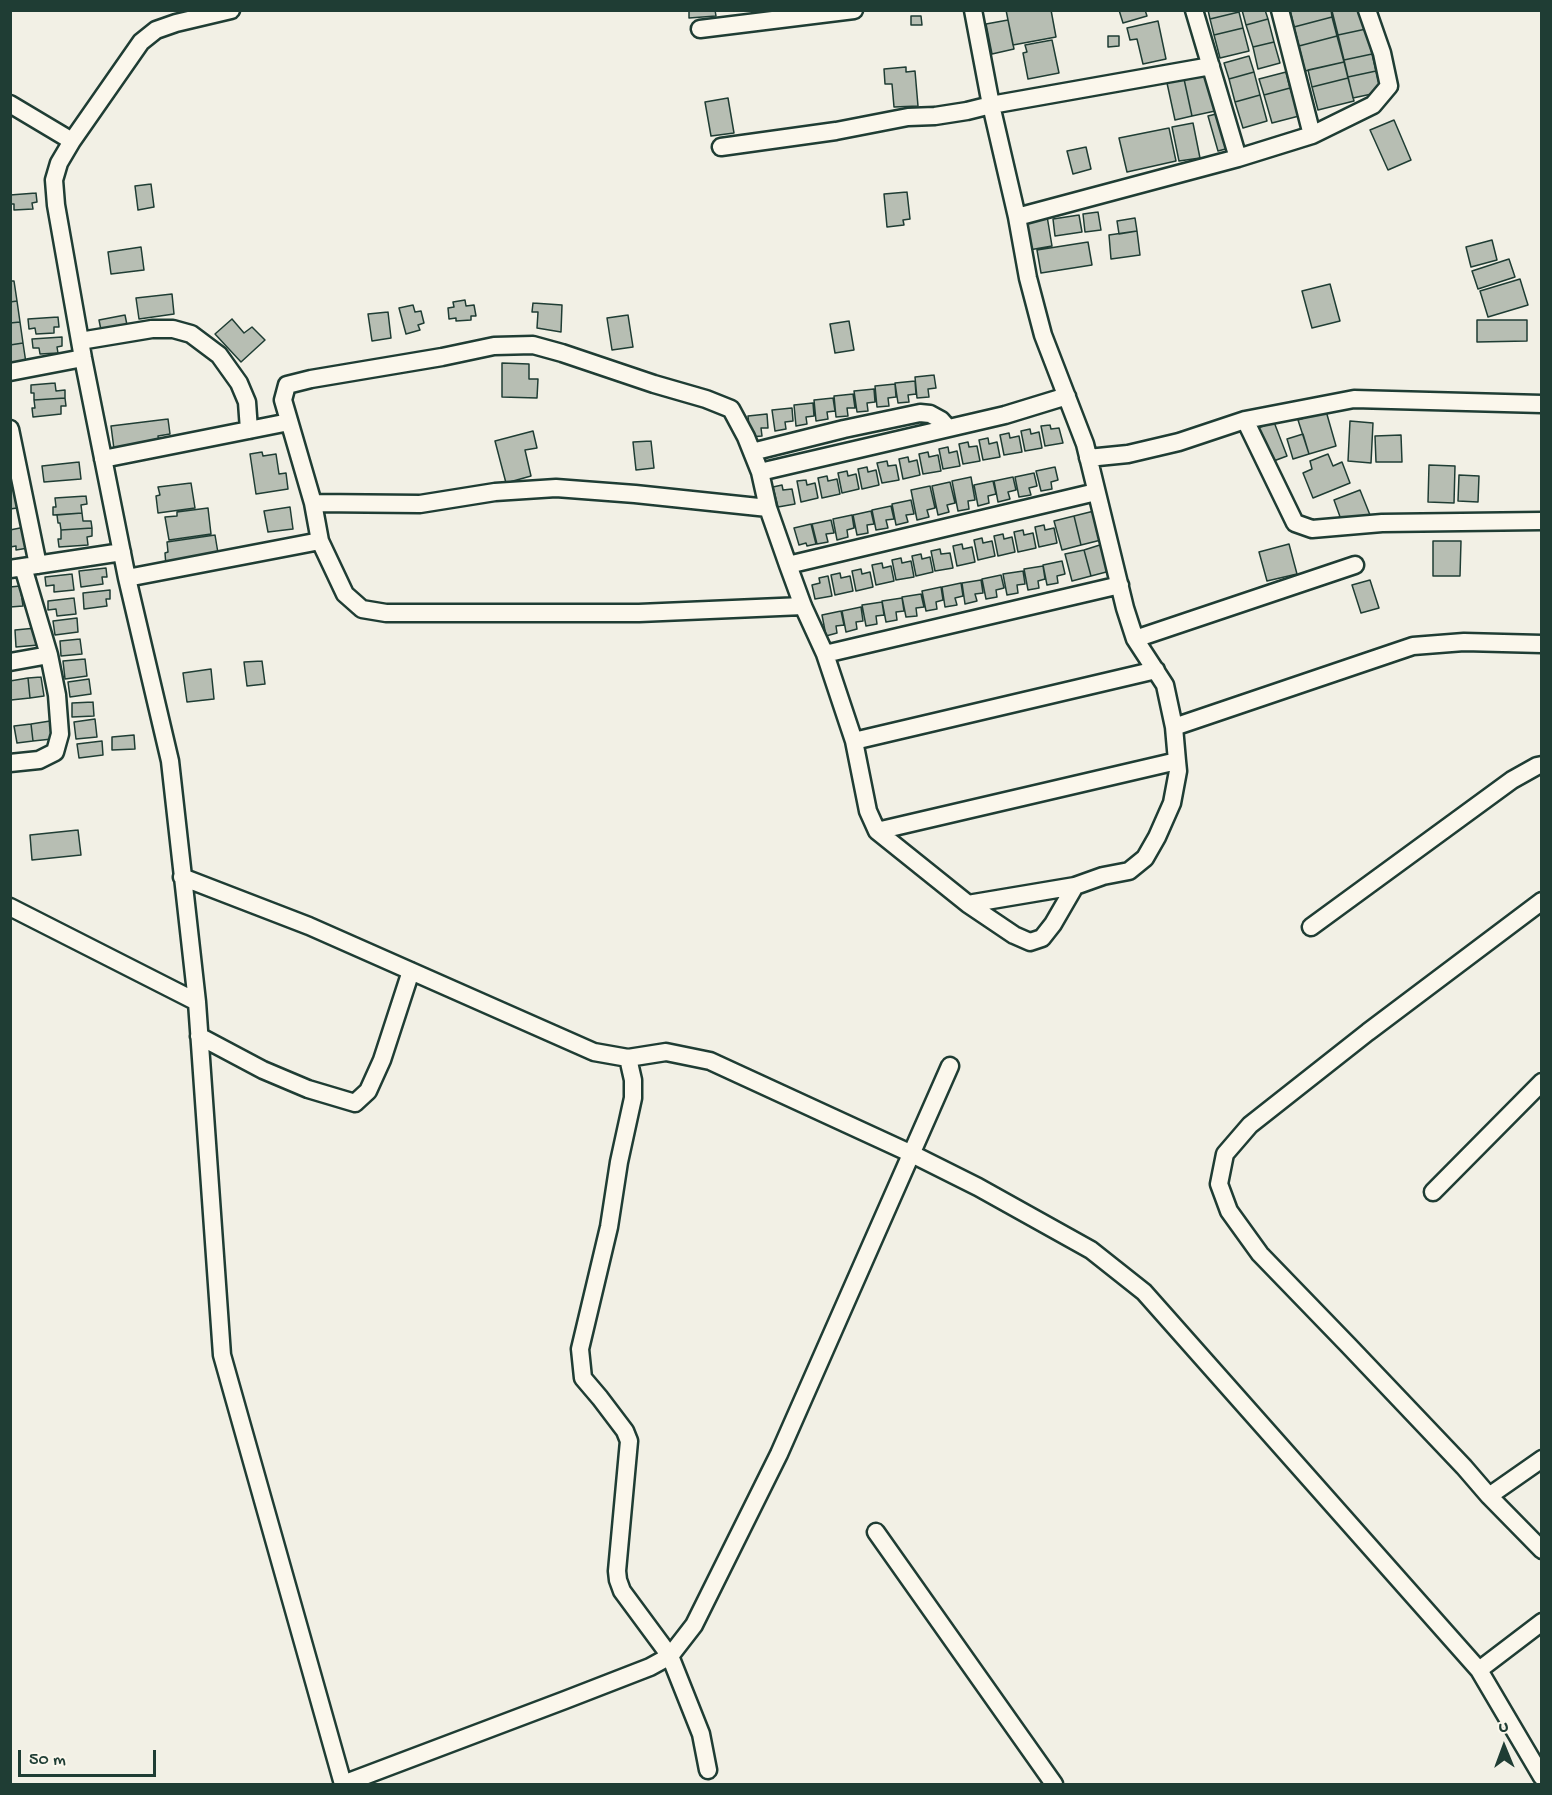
<!DOCTYPE html>
<style>
body{margin:0}
#map{position:relative;width:1552px;height:1795px;overflow:hidden;background:#f2f0e5;font-family:"Gochi Hand",sans-serif}
canvas{display:block}
.frame{position:absolute;inset:0;border:12px solid #1f3d34;pointer-events:none}
.north{position:absolute;left:1474px;top:1717px;width:60px;height:60px;-webkit-text-stroke:4px #fbf7ec;paint-order:stroke;rotate:359deg;font-size:16px;font-weight:700;line-height:24px;text-align:center;color:#1f3d34}
.north::after{content:'';display:block;margin:auto;width:21px;height:27px;background:#1f3d34;clip-path:polygon(50% 0,100% 100%,50% 72%,0 100%)}
.scale{position:absolute;left:18px;top:1750px;width:138px;height:27px;box-sizing:border-box;border:3px solid #1f3d34;border-top:0;padding-left:8px;font-size:18px;line-height:21px;white-space:nowrap;color:#1f3d34;-webkit-text-stroke:4px #fbf7ec;paint-order:stroke}
</style>
<div id="map">
<canvas width="1552" height="1795"></canvas>
<div class="frame"></div>
<div class="north">U</div>
<div class="scale">50 m</div>
</div>
<script>
const ctx = document.querySelector('canvas').getContext('2d');
ctx.lineJoin = 'round';
function paint(path, color) { ctx.fillStyle = color; ctx.fill(path, 'evenodd'); }
const shape = rows => new Path2D(rows.map(r => 'M' + r).join(''));
function stroke(path, color, width, dash) { ctx.strokeStyle = color; ctx.lineWidth = width; ctx.lineCap = dash ? 'butt' : 'round'; ctx.setLineDash(dash || []); ctx.stroke(path); }
const building = shape([
 [689,10,715,10,716,16,689,18,689,10],
 [1006,10,1051,10,1056,37,1013,45,1006,10],
 [1119,10,1145,10,1147,16,1123,23,1119,10],
 [1208,10,1239,10,1239,12,1210,19,1208,10],
 [1242,10,1265,10,1268,19,1246,25,1242,10],
 [1290,10,1331,10,1332,17,1294,27,1290,10],
 [1336,10,1361,10,1366,29,1338,35,1332,11,1336,10],
 [1239,12,1243,28,1214,35,1210,19,1239,12],
 [911,16,921,16,922,25,911,25,911,16],
 [1332,17,1337,36,1299,46,1294,27,1332,17],
 [1268,19,1274,42,1253,47,1246,25,1268,19],
 [1008,20,1014,49,992,54,986,24,1008,20],
 [1158,21,1166,59,1143,64,1137,39,1130,40,1127,28,1158,21],
 [1243,28,1249,51,1220,58,1214,35,1243,28],
 [1366,29,1372,54,1344,60,1338,35,1366,29],
 [1108,36,1119,36,1119,46,1108,47,1108,36],
 [1337,36,1344,62,1305,71,1299,46,1337,36],
 [1052,40,1059,73,1028,79,1023,53,1027,52,1025,45,1052,40],
 [1274,42,1280,63,1258,69,1253,47,1274,42],
 [1372,54,1376,71,1348,77,1344,60,1372,54],
 [1249,56,1254,72,1229,79,1224,63,1249,56],
 [1344,62,1348,78,1312,87,1308,70,1344,62],
 [906,67,906,72,915,71,918,106,894,107,892,84,885,84,884,69,906,67],
 [1376,71,1381,92,1353,98,1348,77,1376,71],
 [1254,72,1260,95,1235,102,1229,79,1254,72],
 [1286,72,1290,88,1264,95,1259,79,1286,72],
 [1206,74,1215,111,1192,116,1184,79,1206,74],
 [1348,78,1354,101,1318,110,1312,87,1348,78],
 [1184,79,1192,116,1175,120,1167,83,1184,79],
 [1290,88,1299,116,1272,123,1264,95,1290,88],
 [1260,95,1267,121,1243,128,1235,102,1260,95],
 [728,98,734,133,711,136,705,102,728,98],
 [1224,112,1233,147,1218,151,1208,116,1224,112],
 [1394,120,1411,160,1388,170,1370,130,1394,120],
 [1193,123,1200,158,1179,161,1172,127,1193,123],
 [1169,128,1176,161,1127,172,1119,138,1169,128],
 [1086,147,1091,169,1073,174,1067,151,1086,147],
 [151,184,154,207,138,210,135,186,151,184],
 [907,192,910,219,903,220,904,225,887,227,884,194,907,192],
 [36,193,37,202,32,203,33,209,14,210,14,204,10,204,10,195,36,193],
 [1098,212,1101,230,1085,232,1083,214,1098,212],
 [1079,215,1082,232,1055,236,1053,219,1079,215],
 [1047,216,1052,246,1029,250,1024,219,1047,216],
 [1135,218,1137,231,1119,234,1117,221,1135,218],
 [1137,231,1140,255,1111,259,1109,235,1137,231],
 [1492,240,1497,260,1471,267,1466,247,1492,240],
 [1088,242,1092,265,1041,273,1037,250,1088,242],
 [141,247,144,270,111,274,108,252,141,247],
 [1509,259,1515,277,1478,289,1472,271,1509,259],
 [1520,279,1528,305,1488,317,1480,291,1520,279],
 [10,281,14,281,17,301,10,302,10,281],
 [1330,284,1340,321,1312,328,1302,291,1330,284],
 [172,294,174,314,139,319,136,298,172,294],
 [465,300,466,306,474,305,476,316,471,316,471,320,456,321,456,318,449,319,448,308,454,307,453,302,465,300],
 [17,301,20,322,10,323,10,302,17,301],
 [533,303,562,305,561,332,537,328,538,312,532,312,533,303],
 [413,305,415,312,421,311,424,323,418,325,420,330,406,334,399,308,413,305],
 [388,312,391,338,372,341,368,314,388,312],
 [125,315,127,325,101,330,99,320,125,315],
 [628,315,633,347,612,350,607,318,628,315],
 [58,317,59,327,54,327,54,333,36,334,35,328,29,329,28,319,58,317],
 [232,319,244,333,252,327,265,340,241,362,215,334,232,319],
 [1477,320,1527,320,1527,341,1477,342,1477,320],
 [849,321,854,350,835,353,830,324,849,321],
 [20,322,23,343,10,345,10,323,20,322],
 [62,337,62,346,57,347,58,353,40,354,39,348,33,348,32,339,62,337],
 [23,343,26,363,10,365,10,345,23,343],
 [502,363,529,364,529,379,538,379,537,398,502,397,502,363],
 [934,375,936,388,928,389,929,397,917,398,915,377,934,375],
 [915,381,916,394,908,395,909,402,898,403,895,383,915,381],
 [55,383,56,391,65,390,65,398,34,400,34,393,31,393,31,385,55,383],
 [895,384,896,397,888,398,889,406,877,407,875,386,895,384],
 [874,389,875,402,867,403,868,411,857,412,854,391,874,389],
 [853,394,855,408,847,408,848,416,836,417,834,396,853,394],
 [65,398,66,406,61,406,61,414,33,417,32,408,35,408,34,400,65,398],
 [833,398,835,411,827,412,828,419,816,421,814,400,833,398],
 [813,403,814,416,806,417,807,424,796,426,794,405,813,403],
 [792,408,793,421,785,422,786,429,775,431,772,410,792,408],
 [1326,411,1336,446,1309,454,1298,420,1326,411],
 [767,414,768,428,761,428,762,436,750,437,748,416,767,414],
 [168,419,170,434,158,436,159,443,114,449,111,426,168,419],
 [1350,421,1373,423,1371,463,1348,461,1350,421],
 [1274,422,1287,456,1271,462,1258,428,1274,422],
 [1050,425,1051,429,1059,428,1063,443,1045,446,1041,426,1050,425],
 [1030,429,1031,434,1039,432,1042,448,1025,451,1021,431,1030,429],
 [533,431,537,448,525,450,531,476,506,483,495,441,533,431],
 [1009,433,1010,438,1019,436,1022,452,1004,455,1000,435,1009,433],
 [1303,434,1309,454,1293,459,1287,439,1303,434],
 [1401,435,1402,462,1376,462,1375,436,1401,435],
 [988,438,989,444,997,442,1000,457,983,460,979,440,988,438],
 [651,441,654,468,636,470,633,442,651,441],
 [968,442,969,447,977,446,980,461,963,464,959,444,968,442],
 [948,447,949,453,957,451,960,466,943,469,939,449,948,447],
 [262,452,263,456,276,454,279,474,286,473,288,489,256,494,250,454,262,452],
 [928,452,929,457,938,455,941,471,923,474,919,454,928,452],
 [1328,454,1333,466,1342,462,1350,483,1313,498,1303,473,1312,469,1310,461,1328,454],
 [908,457,909,462,917,460,920,475,903,479,899,459,908,457],
 [887,461,888,466,896,465,899,480,882,483,877,463,887,461],
 [79,462,81,479,44,482,42,466,79,462],
 [1429,465,1455,466,1454,503,1428,502,1429,465],
 [867,467,868,472,876,470,879,485,862,489,858,469,867,467],
 [1055,467,1058,480,1051,482,1052,489,1041,491,1036,471,1055,467],
 [847,471,848,476,856,474,859,489,842,493,838,473,847,471],
 [1034,473,1037,486,1029,488,1031,495,1019,497,1015,477,1034,473],
 [1459,475,1479,476,1478,502,1458,501,1459,475],
 [827,476,828,481,837,479,840,494,822,498,818,478,827,476],
 [971,477,975,500,968,501,969,509,958,511,952,481,971,477],
 [1013,477,1016,490,1008,492,1010,499,998,502,994,481,1013,477],
 [806,480,807,485,815,483,818,498,801,502,797,481,806,480],
 [993,481,996,494,988,496,989,503,978,506,974,485,993,481],
 [950,482,955,503,947,505,949,512,938,515,932,486,950,482],
 [191,483,195,508,158,513,156,496,160,495,158,487,191,483],
 [782,485,783,490,792,489,795,504,778,507,773,487,782,485],
 [930,486,935,508,927,510,929,517,917,520,911,490,930,486],
 [13,488,17,508,10,509,10,489,13,488],
 [1360,490,1370,515,1343,525,1334,500,1360,490],
 [86,496,87,504,81,505,82,513,53,515,53,507,56,507,55,498,86,496],
 [911,500,914,514,906,515,908,522,896,525,892,504,911,500],
 [891,506,894,519,886,520,888,528,876,530,872,510,891,506],
 [290,507,293,529,268,532,264,511,290,507],
 [208,508,211,534,169,540,165,517,177,516,177,512,208,508],
 [871,511,874,524,867,525,868,533,857,535,853,515,871,511],
 [1094,511,1101,540,1081,545,1074,516,1094,511],
 [82,513,83,521,91,521,92,528,61,530,60,523,58,523,57,515,82,513],
 [852,515,854,528,847,530,848,537,837,540,833,519,852,515],
 [1074,516,1081,545,1062,550,1054,521,1074,516],
 [831,520,834,533,826,534,828,542,817,544,812,524,831,520],
 [811,524,816,544,807,546,806,543,799,545,794,528,811,524],
 [1044,525,1045,530,1054,528,1057,543,1039,547,1035,527,1044,525],
 [25,527,28,548,16,550,16,546,10,547,10,530,25,527],
 [92,528,92,536,87,537,88,545,59,547,58,539,61,539,61,530,92,528],
 [1023,530,1024,535,1033,533,1036,548,1018,552,1014,532,1023,530],
 [1003,534,1004,539,1012,537,1015,552,998,556,994,536,1003,534],
 [215,535,219,559,166,566,165,553,168,552,167,542,215,535],
 [982,538,983,543,992,541,995,556,978,560,974,540,982,538],
 [1433,541,1461,541,1460,576,1433,576,1433,541],
 [962,544,963,549,972,547,975,562,957,566,953,546,962,544],
 [1103,544,1110,571,1091,576,1084,550,1103,544],
 [1289,544,1297,574,1267,581,1259,552,1289,544],
 [940,549,941,554,950,553,953,568,935,571,931,551,940,549],
 [1084,550,1091,576,1072,581,1065,554,1084,550],
 [921,554,922,559,930,557,933,572,916,576,912,556,921,554],
 [901,558,902,563,911,561,914,577,896,580,892,560,901,558],
 [1062,561,1065,574,1057,576,1058,583,1047,585,1043,565,1062,561],
 [882,563,883,568,891,566,894,581,876,585,872,565,882,563],
 [1043,566,1045,579,1038,581,1039,588,1028,590,1024,569,1043,566],
 [106,568,107,577,102,577,103,584,81,587,79,571,106,568],
 [861,569,862,574,870,572,873,587,856,591,852,571,861,569],
 [1023,571,1025,584,1017,585,1018,593,1007,595,1003,574,1023,571],
 [840,573,841,578,850,576,853,591,835,595,831,575,840,573],
 [72,574,74,590,54,592,54,585,46,586,45,577,72,574],
 [1001,575,1004,588,996,590,997,597,986,599,982,579,1001,575],
 [828,576,832,596,815,599,812,585,820,583,819,578,828,576],
 [981,580,983,593,975,594,977,601,965,604,962,583,981,580],
 [1370,580,1379,608,1361,613,1352,585,1370,580],
 [961,583,963,596,955,598,957,605,945,607,942,587,961,583],
 [20,586,23,606,10,607,10,587,20,586],
 [941,587,943,600,936,602,937,609,926,611,922,591,941,587],
 [110,590,110,599,106,599,107,606,84,609,83,593,110,590],
 [921,594,924,607,916,608,917,616,906,617,902,597,921,594],
 [74,598,76,614,57,616,56,609,48,610,48,601,74,598],
 [902,598,904,611,896,612,897,620,886,622,882,601,902,598],
 [882,602,884,615,876,616,877,624,866,626,862,605,882,602],
 [861,607,863,621,856,622,857,629,846,632,842,611,861,607],
 [841,611,844,625,836,626,837,633,826,636,822,615,841,611],
 [77,618,78,632,55,635,53,621,77,618],
 [36,628,38,645,16,647,15,630,36,628],
 [80,639,82,654,61,656,60,641,80,639],
 [85,659,87,676,65,679,63,661,85,659],
 [262,661,265,684,247,686,244,662,262,661],
 [211,669,214,699,187,702,183,673,211,669],
 [41,677,44,696,30,698,28,678,41,677],
 [28,678,30,698,11,700,10,681,28,678],
 [89,679,91,694,70,697,68,682,89,679],
 [93,702,94,716,72,717,72,703,93,702],
 [95,719,97,737,76,739,74,722,95,719],
 [50,721,52,739,33,741,31,724,50,721],
 [31,724,33,741,17,743,14,726,31,724],
 [134,735,135,749,112,750,112,737,134,735],
 [102,741,103,755,79,758,77,744,102,741],
 [78,830,81,855,32,860,30,835,78,830]
]);
const street = shape([
 [231,10,176,23,156,30,141,42,72,141,59,163,54,180,56,205,83,358,127,578,170,761,197,1002,222,1355,343,1784],
 [1194,10,1238,158,1312,135,1373,105,1389,86,1382,53,1367,10],
 [1280,10,1312,135],
 [700,29,854,10],
 [10,104,72,141],
 [721,147,836,131,908,117,935,116,967,111,991,105,1211,66],
 [1017,217,1238,158],
 [80,341,152,329,173,329,191,334,219,355,239,383,247,402,249,430],
 [10,372,83,358],
 [1245,420,1295,523,1312,529,1382,523,1542,521],
 [10,429,38,565],
 [752,452,844,429,920,413,930,414,941,420,948,428],
 [1088,458,1128,454,1179,442,1245,420,1354,399,1542,404],
 [103,459,289,422],
 [760,472,1005,415,1067,396],
 [313,503,420,504,495,492,556,488,635,494,768,508],
 [788,565,1096,492],
 [10,569,122,552],
 [127,578,320,541],
 [803,606,639,613,386,613,362,609,345,594,320,541,313,503,283,400,287,385,311,379,442,357,494,346,533,345,562,353,654,384,706,399,731,409,746,437,760,472,768,508,788,565,803,606,825,654,854,741,868,811,877,831,968,904,1014,935,1030,942,1042,938,1053,924,1075,886,1103,876,1129,871,1145,858,1157,837,1172,803,1178,771,1177,761,1174,727,1165,685,1135,639,1125,608,1085,444,1043,335,1028,278,1017,217,991,105,973,10],
 [1135,639,1355,565],
 [825,654,1120,585],
 [10,662,49,655],
 [1174,727,1413,646,1464,642,1542,644],
 [854,741,1156,670],
 [10,763,39,760,55,752,60,734,57,695,49,655,23,567],
 [877,831,1177,761],
 [182,877,309,926,594,1052,628,1058,666,1052,710,1061,912,1154,978,1187,1091,1250,1144,1292,1479,1670,1542,1777],
 [1542,901,1368,1032,1250,1125,1225,1154,1219,1184,1229,1211,1260,1254,1349,1346,1464,1467,1489,1496,1542,1550],
 [968,904,1075,886],
 [10,907,197,1002],
 [1311,927,1512,780,1537,766,1542,765],
 [199,1036,263,1070,308,1089,355,1103,368,1091,382,1060,411,971],
 [628,1058,633,1080,633,1098,619,1162,609,1227,580,1349,583,1378,600,1398,625,1431,629,1441,617,1571,618,1580,622,1591,670,1656,701,1734,708,1770],
 [1433,1192,1542,1082],
 [1489,1496,1542,1459],
 [876,1532,1054,1784],
 [1479,1670,1542,1622],
 [343,1784,565,1700,650,1667,670,1656,694,1625,779,1454,950,1066]
]);
paint(building, '#b7beb3');
stroke(building, '#1f3d34', 1.5);
stroke(street, '#1f3d34', 21);
stroke(street, '#fbf7ec', 16);
</script>
